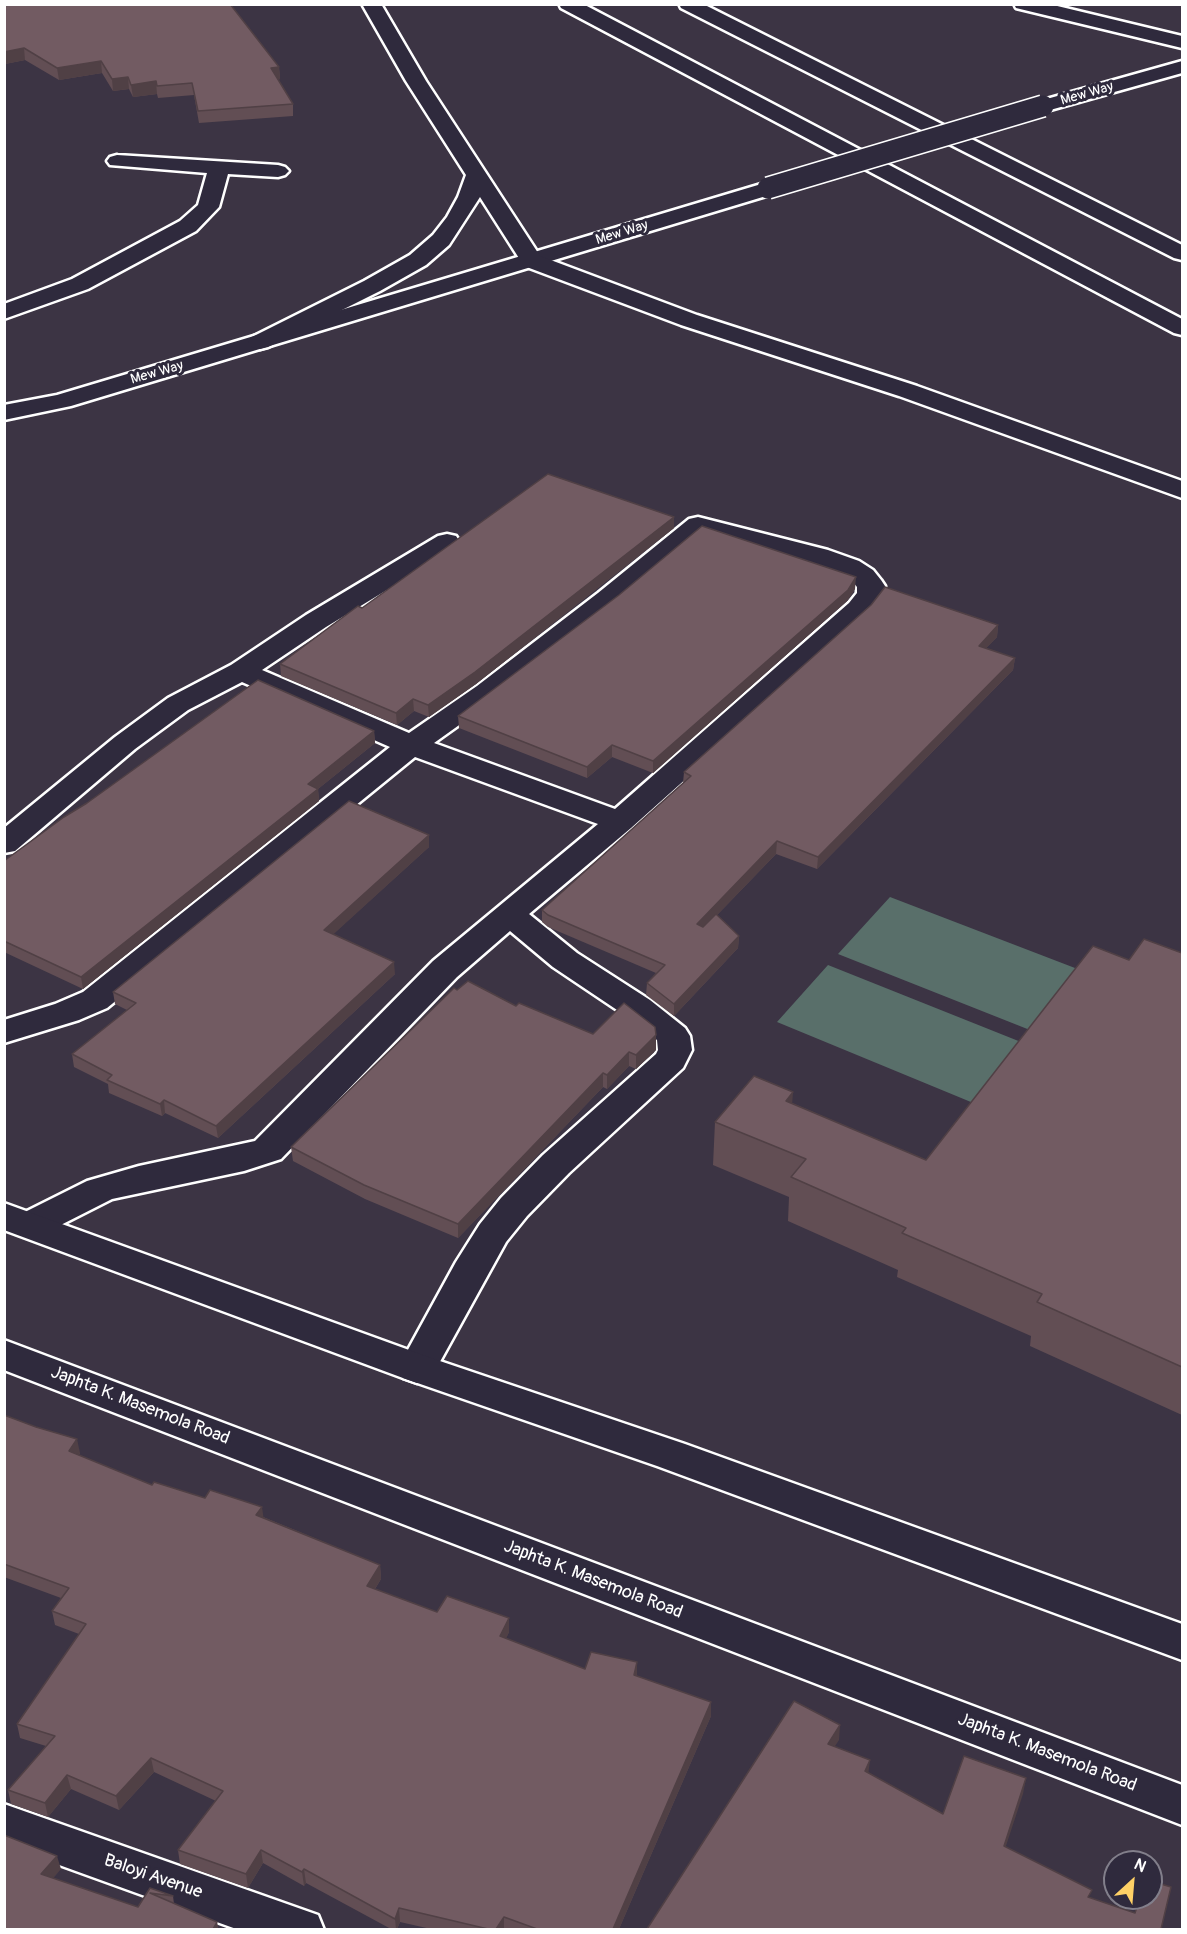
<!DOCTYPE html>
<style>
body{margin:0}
#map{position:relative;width:1187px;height:1934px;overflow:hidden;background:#3c3444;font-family:Pangolin,sans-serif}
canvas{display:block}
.frame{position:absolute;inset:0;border:6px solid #fff;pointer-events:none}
.north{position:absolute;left:1103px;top:1850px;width:60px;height:60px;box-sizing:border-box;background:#2f2a3d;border:2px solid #827f8b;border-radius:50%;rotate:26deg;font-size:16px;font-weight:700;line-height:24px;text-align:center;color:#fff}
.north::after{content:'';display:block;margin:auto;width:21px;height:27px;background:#ffd166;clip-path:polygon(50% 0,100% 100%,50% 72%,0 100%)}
</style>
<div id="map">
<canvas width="1187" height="1934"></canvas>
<div class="frame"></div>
<div class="north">N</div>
</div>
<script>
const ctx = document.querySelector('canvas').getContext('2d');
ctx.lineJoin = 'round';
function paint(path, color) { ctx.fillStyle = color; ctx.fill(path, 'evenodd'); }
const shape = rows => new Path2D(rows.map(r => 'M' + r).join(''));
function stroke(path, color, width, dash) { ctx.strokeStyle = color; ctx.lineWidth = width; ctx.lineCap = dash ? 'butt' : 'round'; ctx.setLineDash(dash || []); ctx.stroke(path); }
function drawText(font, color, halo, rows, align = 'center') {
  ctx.font = font + ' Pangolin,sans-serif'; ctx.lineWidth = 6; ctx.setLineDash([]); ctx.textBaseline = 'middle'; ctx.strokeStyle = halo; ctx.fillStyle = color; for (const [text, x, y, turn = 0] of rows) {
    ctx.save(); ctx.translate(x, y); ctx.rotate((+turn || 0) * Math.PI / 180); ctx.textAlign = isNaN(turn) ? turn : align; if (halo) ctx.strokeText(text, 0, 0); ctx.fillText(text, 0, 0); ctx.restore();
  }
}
const green = shape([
 [890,897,1088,973,1040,1034,838,954],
 [828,965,1031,1046,983,1107,777,1022]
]);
const minor = shape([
 [117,155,278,165,285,167,289,171,285,175,278,177,228,174,219,207,196,231,88,289,4,319,4,304,72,279,180,221,198,205,207,173,110,165,107,161,110,157,117,155],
 [698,517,828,550,859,561,873,570,881,580,885,586,885,594,869,615,631,828,529,914,577,953,650,1000,685,1028,690,1036,692,1050,683,1068,569,1173,527,1216,506,1242,431,1378,417,1383,403,1378,398,1368,456,1262,480,1224,501,1198,543,1155,656,1054,658,1050,657,1040,626,1016,553,967,510,931,457,977,281,1159,244,1171,112,1199,43,1234,30,1238,17,1234,12,1225,17,1216,87,1181,139,1166,255,1141,433,961,598,824,415,757,107,1008,79,1020,4,1043,4,1020,55,1004,83,992,390,747,242,682,188,710,135,749,15,851,4,853,4,828,115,737,168,698,231,665,306,615,438,536,447,534,456,536,460,542,456,548,326,627,262,670,409,733,477,686,598,593,689,519,698,517],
 [703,534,810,562,839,573,853,582,857,587,857,593,849,603,615,809,434,743,497,698,618,605,703,534],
 [4,1804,318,1915,324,1930,239,1930,4,1845,4,1804]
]);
const major = shape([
 [1182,61,1182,73,1043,112,1036,110,1033,106,1036,102,1182,61],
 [768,182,776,183,779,188,776,193,71,406,4,420,4,405,57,395,768,182],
 [4,1203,431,1358,685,1444,1182,1624,1182,1660,657,1466,403,1378,4,1230,4,1203],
 [4,1340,1182,1785,1182,1825,4,1370,4,1340]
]);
const highway = shape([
 [362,4,381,4,426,81,540,256,697,315,917,386,1182,481,1182,498,899,396,681,325,524,266,480,197,449,245,426,265,380,291,268,347,260,349,252,347,248,342,252,337,364,281,410,255,433,235,447,217,458,197,466,175,406,81,362,4],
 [559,4,583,4,1182,319,1182,335,1174,333,561,8,559,4],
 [679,4,703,4,1182,245,1182,260,1174,258,681,8,679,4],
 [1014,4,1049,4,1182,36,1182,48,1016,8,1014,4]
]);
const majorBridge = shape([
 [768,188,1043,106]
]);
const wall = shape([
 [4,4,279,67,280,79,278,80,293,104,293,116,199,123,194,95,158,98,157,94,133,97,129,89,113,91,102,73,59,80,25,60,5,64],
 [674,528,476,684,429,717,414,711,397,725,281,676,280,664,362,608],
 [855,589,847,601,653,773,612,757,587,778,459,728,458,716],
 [998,625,997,637,986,648,1015,658,1013,670,817,869,776,854,717,915,739,936,738,948,674,1016,646,995,647,983,656,973,548,927,542,922,542,910,683,783,684,772],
 [374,731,375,743,318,789,319,801,83,989,4,952,4,861],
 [429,835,429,847,333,934,395,974,218,1138,165,1113,162,1116,109,1093,108,1084,74,1067,72,1054,127,1010,115,1004,113,992],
 [1182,953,1182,1415,1030,1346,1031,1336,897,1277,898,1270,788,1221,789,1197,713,1165,715,1122,792,1103,926,1160,1129,960],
 [457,990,516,1006,593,1034,656,1050,636,1069,629,1066,607,1089,603,1087,458,1238,365,1199,293,1161,291,1147],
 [4,1415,80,1453,79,1455,152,1485,263,1517,380,1565,381,1579,375,1589,437,1612,509,1618,509,1632,506,1638,585,1669,637,1676,711,1702,711,1716,619,1929,431,1929,400,1922,397,1929,391,1929,306,1883,304,1886,263,1863,248,1888,180,1864,178,1850,216,1801,154,1772,119,1810,71,1789,48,1817,11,1804,8,1790,46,1746,20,1738,17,1724,79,1634,55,1625,52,1611,61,1598,4,1577],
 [61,1869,53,1878,138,1907,150,1888,173,1896,174,1904,217,1922,218,1929,4,1929]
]);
const shadedWall = shape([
 [24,48,25,60,5,64,4,52],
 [101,61,102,73,59,80,57,68],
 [279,67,280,79,272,81,271,68],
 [128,77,129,89,113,91,112,79],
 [156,81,157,94,133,97,131,85],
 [674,517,674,528,476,684,429,717,428,705],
 [856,577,855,589,847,601,653,773,653,761],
 [998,625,997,637,977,658,979,646],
 [1015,658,1013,670,817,869,818,857],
 [413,699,414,711,397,725,396,713],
 [374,731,375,743,318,789,319,801,83,989,81,977,308,784],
 [612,745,612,757,587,778,587,767],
 [429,835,429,847,325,942,324,930],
 [777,841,776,854,696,937,697,924],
 [739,936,738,948,674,1016,674,1004],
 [394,962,395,974,218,1138,216,1126],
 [656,1035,656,1050,636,1069,636,1055],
 [629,1052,629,1066,607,1089,607,1075],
 [603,1073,603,1087,458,1238,458,1224],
 [793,1092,790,1135,786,1101],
 [164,1100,165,1113,162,1116,160,1104],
 [77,1439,80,1453,72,1465,69,1451],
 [262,1507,264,1521,256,1515],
 [380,1565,381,1579,368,1600,367,1586],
 [509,1618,509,1632,501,1650,500,1636],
 [637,1662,637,1676,633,1689,634,1675],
 [711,1702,711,1716,619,1929,613,1929],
 [840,1725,839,1740,826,1760,828,1744],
 [151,1758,154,1772,119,1810,116,1796],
 [870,1760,868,1776,865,1771],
 [67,1775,71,1789,48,1817,45,1803],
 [1026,1778,1023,1794,1001,1861,1004,1846],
 [261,1850,263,1863,248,1888,246,1874],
 [57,1856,61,1869,45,1887,41,1874],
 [304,1869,306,1883,304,1886,302,1872],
 [399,1908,400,1922,397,1929,396,1929,395,1919],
 [504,1917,504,1929,496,1929],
 [217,1922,218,1929,213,1929]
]);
const building = shape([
 [4,4,230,4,279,67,271,68,293,104,198,111,192,83,157,86,156,81,131,85,128,77,112,79,101,61,57,68,24,48,4,52,4,4],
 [548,474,674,517,475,672,428,705,413,699,396,713,280,664,358,606,362,608,548,474],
 [702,526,856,577,848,590,653,761,612,745,587,767,458,716,619,595,702,526],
 [885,587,998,625,979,646,1015,658,818,857,777,841,697,924,703,927,716,914,739,936,674,1004,647,983,665,965,548,915,542,910,691,776,684,772,871,605,885,587],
 [258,680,374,731,308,784,318,789,81,977,4,941,4,861,64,817,87,803,258,680],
 [349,801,429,835,324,930,394,962,216,1126,164,1100,160,1104,107,1080,112,1075,72,1054,136,1003,113,992,349,801],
 [1144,939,1182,953,1182,1367,1037,1302,1042,1294,902,1233,906,1228,791,1177,806,1159,715,1122,754,1076,793,1092,786,1101,926,1160,1093,946,1129,960,1144,939],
 [468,981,516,1006,519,1003,593,1034,624,1003,655,1027,656,1035,636,1055,629,1052,607,1075,603,1073,458,1224,364,1185,291,1147,454,988,457,990,468,981],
 [4,1415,36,1427,77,1439,69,1451,152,1485,154,1482,205,1498,210,1490,262,1507,256,1515,380,1565,367,1586,437,1612,447,1596,509,1618,500,1636,585,1669,591,1652,637,1662,634,1675,711,1702,613,1929,537,1929,504,1917,496,1929,488,1929,399,1908,395,1919,304,1869,302,1872,261,1850,246,1874,178,1850,223,1791,151,1758,116,1796,67,1775,45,1803,8,1790,55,1736,17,1724,86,1624,52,1611,69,1588,4,1564,4,1415],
 [794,1701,840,1725,828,1744,870,1760,865,1771,943,1814,964,1756,1026,1778,1004,1846,1092,1890,1088,1897,1135,1913,1140,1898,1151,1898,1151,1881,1171,1887,1161,1929,647,1929,794,1701],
 [4,1835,57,1856,41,1874,138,1907,150,1888,173,1896,150,1893,217,1922,213,1929,4,1929,4,1835]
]);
const farStreetnames = [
 ["Mew Way",1087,94,-16],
 ["Mew Way",622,233,-17],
 ["Mew Way",157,373,-16]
];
const nearStreetnames = [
 ["Japhta K. Masemola Road",140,1406,21],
 ["Japhta K. Masemola Road",593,1580,21],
 ["Japhta K. Masemola Road",1047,1753,21],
 ["Baloyi Avenue",153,1877,19]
];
paint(green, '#596f6a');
stroke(minor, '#fff', 5);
stroke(major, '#fff', 5);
stroke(highway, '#fff', 5);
paint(minor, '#2f2a3d');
paint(major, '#2f2a3d');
paint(highway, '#2f2a3d');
stroke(majorBridge, '#fff', 24, []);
stroke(majorBridge, '#2f2a3d', 21);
paint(wall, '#624e54');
paint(shadedWall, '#504045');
paint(building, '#725b62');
stroke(building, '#504045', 1.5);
drawText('14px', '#fff', '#2f2a3d', farStreetnames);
drawText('18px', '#fff', '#2f2a3d', nearStreetnames);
</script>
